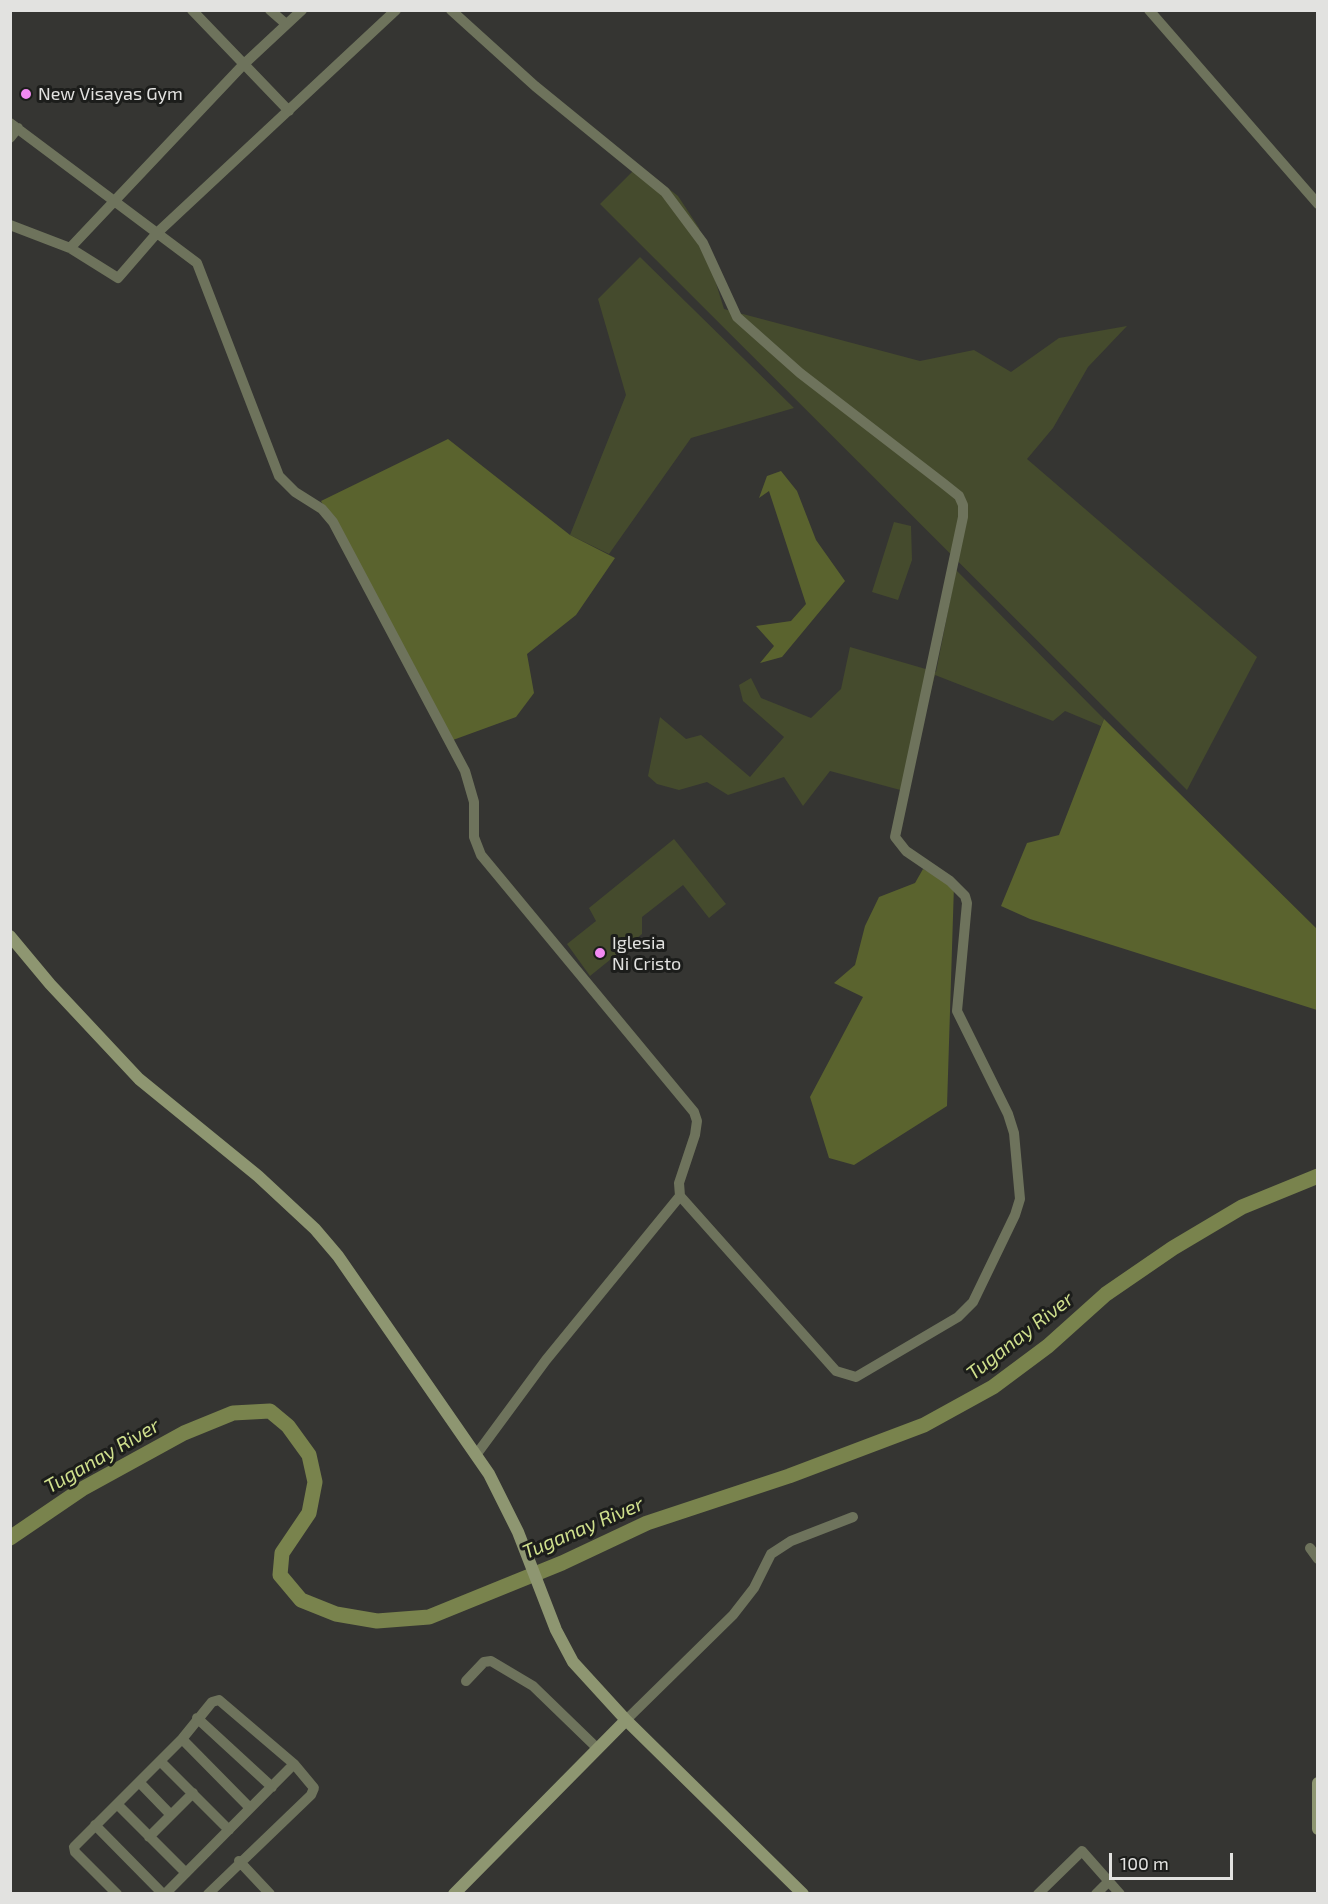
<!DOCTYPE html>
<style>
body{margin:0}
#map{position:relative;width:1328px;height:1904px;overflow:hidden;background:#353532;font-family:"Exo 2",sans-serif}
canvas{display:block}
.frame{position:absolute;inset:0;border:12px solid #e2e2e0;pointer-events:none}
.scale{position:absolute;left:1109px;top:1853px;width:124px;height:27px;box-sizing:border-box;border:3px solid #e2e2e0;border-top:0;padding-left:8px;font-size:18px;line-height:21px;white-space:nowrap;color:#e2e2e0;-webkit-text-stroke:4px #1c1d1b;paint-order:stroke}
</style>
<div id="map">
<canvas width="1328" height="1904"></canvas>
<div class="frame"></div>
<div class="scale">100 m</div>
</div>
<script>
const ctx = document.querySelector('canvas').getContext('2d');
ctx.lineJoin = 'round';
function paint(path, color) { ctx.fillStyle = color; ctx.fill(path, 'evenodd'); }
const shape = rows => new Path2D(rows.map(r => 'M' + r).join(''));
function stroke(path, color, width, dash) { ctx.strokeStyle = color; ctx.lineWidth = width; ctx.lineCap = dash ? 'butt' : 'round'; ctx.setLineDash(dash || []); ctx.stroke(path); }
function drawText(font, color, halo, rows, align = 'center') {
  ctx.font = font + ' "Exo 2",sans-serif'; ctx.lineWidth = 6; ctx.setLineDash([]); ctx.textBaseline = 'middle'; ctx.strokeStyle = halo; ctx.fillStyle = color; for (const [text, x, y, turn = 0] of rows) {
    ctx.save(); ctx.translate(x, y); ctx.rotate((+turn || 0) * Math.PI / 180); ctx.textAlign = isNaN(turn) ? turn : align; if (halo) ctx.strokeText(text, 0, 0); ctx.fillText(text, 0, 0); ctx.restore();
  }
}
const green = shape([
 [639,165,678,196,699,228,724,309,920,361,974,350,1011,372,1059,338,1127,326,1088,367,1053,428,1027,459,1257,657,1187,790,600,204],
 [640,257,794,408,691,438,609,554,570,535,626,395,598,299],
 [894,522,911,526,912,560,898,600,872,592],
 [956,570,1104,719,1101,726,1065,711,1053,721,935,675,904,791,830,771,803,806,784,777,728,795,707,782,679,790,657,784,648,776,660,717,686,739,701,735,750,777,784,737,743,701,739,685,751,678,761,698,811,718,841,689,850,647,936,672],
 [674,839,726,904,709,918,683,885,642,917,642,934,590,976,567,944,596,921,589,908]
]);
const forest = shape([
 [448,439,570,535,615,558,576,615,527,654,534,693,516,717,453,740,321,501],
 [781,471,797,491,816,540,845,581,782,657,760,663,774,646,756,626,791,621,806,604,769,491,759,498,767,476],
 [1104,719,1317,929,1317,1010,1030,919,1001,906,1027,843,1059,835],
 [923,869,954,885,947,1106,854,1165,829,1158,810,1097,863,997,834,983,855,965,865,926,879,897,915,883]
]);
const river = shape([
 [10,1538,82,1489,184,1433,233,1413,270,1411,288,1426,309,1455,315,1482,309,1513,282,1553,280,1575,301,1600,336,1614,377,1621,429,1617,562,1563,647,1523,789,1476,924,1425,993,1387,1048,1346,1106,1294,1173,1248,1242,1207,1318,1176]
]);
const street = shape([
 [192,10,289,111],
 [270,10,286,24],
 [1149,10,1318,204],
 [10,123,197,263,279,476,295,492,322,509,333,522,465,771,474,802,474,837,481,855,694,1112,697,1121,695,1135,679,1183,680,1196,836,1371,856,1377,958,1317,973,1302,1015,1215,1020,1199,1014,1133,1008,1114,957,1011,967,903,965,896,950,881,906,851,895,837,963,517,963,505,959,496,944,484,800,373,737,317,703,243,665,192,535,86,451,10],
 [10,138,18,128],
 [10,225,70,248,118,278,157,233,396,10],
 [70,248,243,65,302,10],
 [476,1455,546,1360,680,1196],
 [1310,1548,1318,1559],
 [466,1681,484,1662,491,1661,533,1686,597,1748],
 [197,1718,272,1787],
 [626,1720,733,1615,754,1588,771,1554,791,1541,853,1517],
 [182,1739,250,1808],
 [160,1761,229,1830],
 [139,1782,171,1815],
 [117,1804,186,1873],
 [95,1825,163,1894],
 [149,1837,193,1793],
 [239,1861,270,1894],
 [117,1894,75,1852,74,1847,182,1739,212,1702,219,1700,294,1764,314,1788,311,1795,208,1894],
 [165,1894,294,1764],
 [1038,1894,1082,1851,1120,1894],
 [1096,1894,1109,1881]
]);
const secondary = shape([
 [10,936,50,984,139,1079,258,1176,315,1229,338,1256,489,1474,518,1532,556,1630,573,1662,626,1720,803,1894],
 [1318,1783,1318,1829],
 [454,1894,626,1720]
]);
const markers = [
 [26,94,6,"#f38af2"],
 [600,953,6,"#f38af2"]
];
const poiNames = [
 ["New Visayas Gym",38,94],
 ["Iglesia",612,943],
 ["Ni Cristo",612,964]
];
const waterNames = [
 ["Tuganay River",1020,1336,-38],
 ["Tuganay River",102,1456,-30],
 ["Tuganay River",583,1528,-23]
];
paint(green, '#454b2d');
paint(forest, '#5a632e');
stroke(river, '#79834d', 15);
stroke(street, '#6e735c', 10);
stroke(secondary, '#8e9671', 12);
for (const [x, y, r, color] of markers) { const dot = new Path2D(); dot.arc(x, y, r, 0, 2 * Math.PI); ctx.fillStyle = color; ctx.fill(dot); stroke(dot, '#1c1d1b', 2); }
drawText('18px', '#e2e2e0', '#1c1d1b', poiNames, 'left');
drawText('italic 20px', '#cfdf8c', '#1c1d1b', waterNames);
</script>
